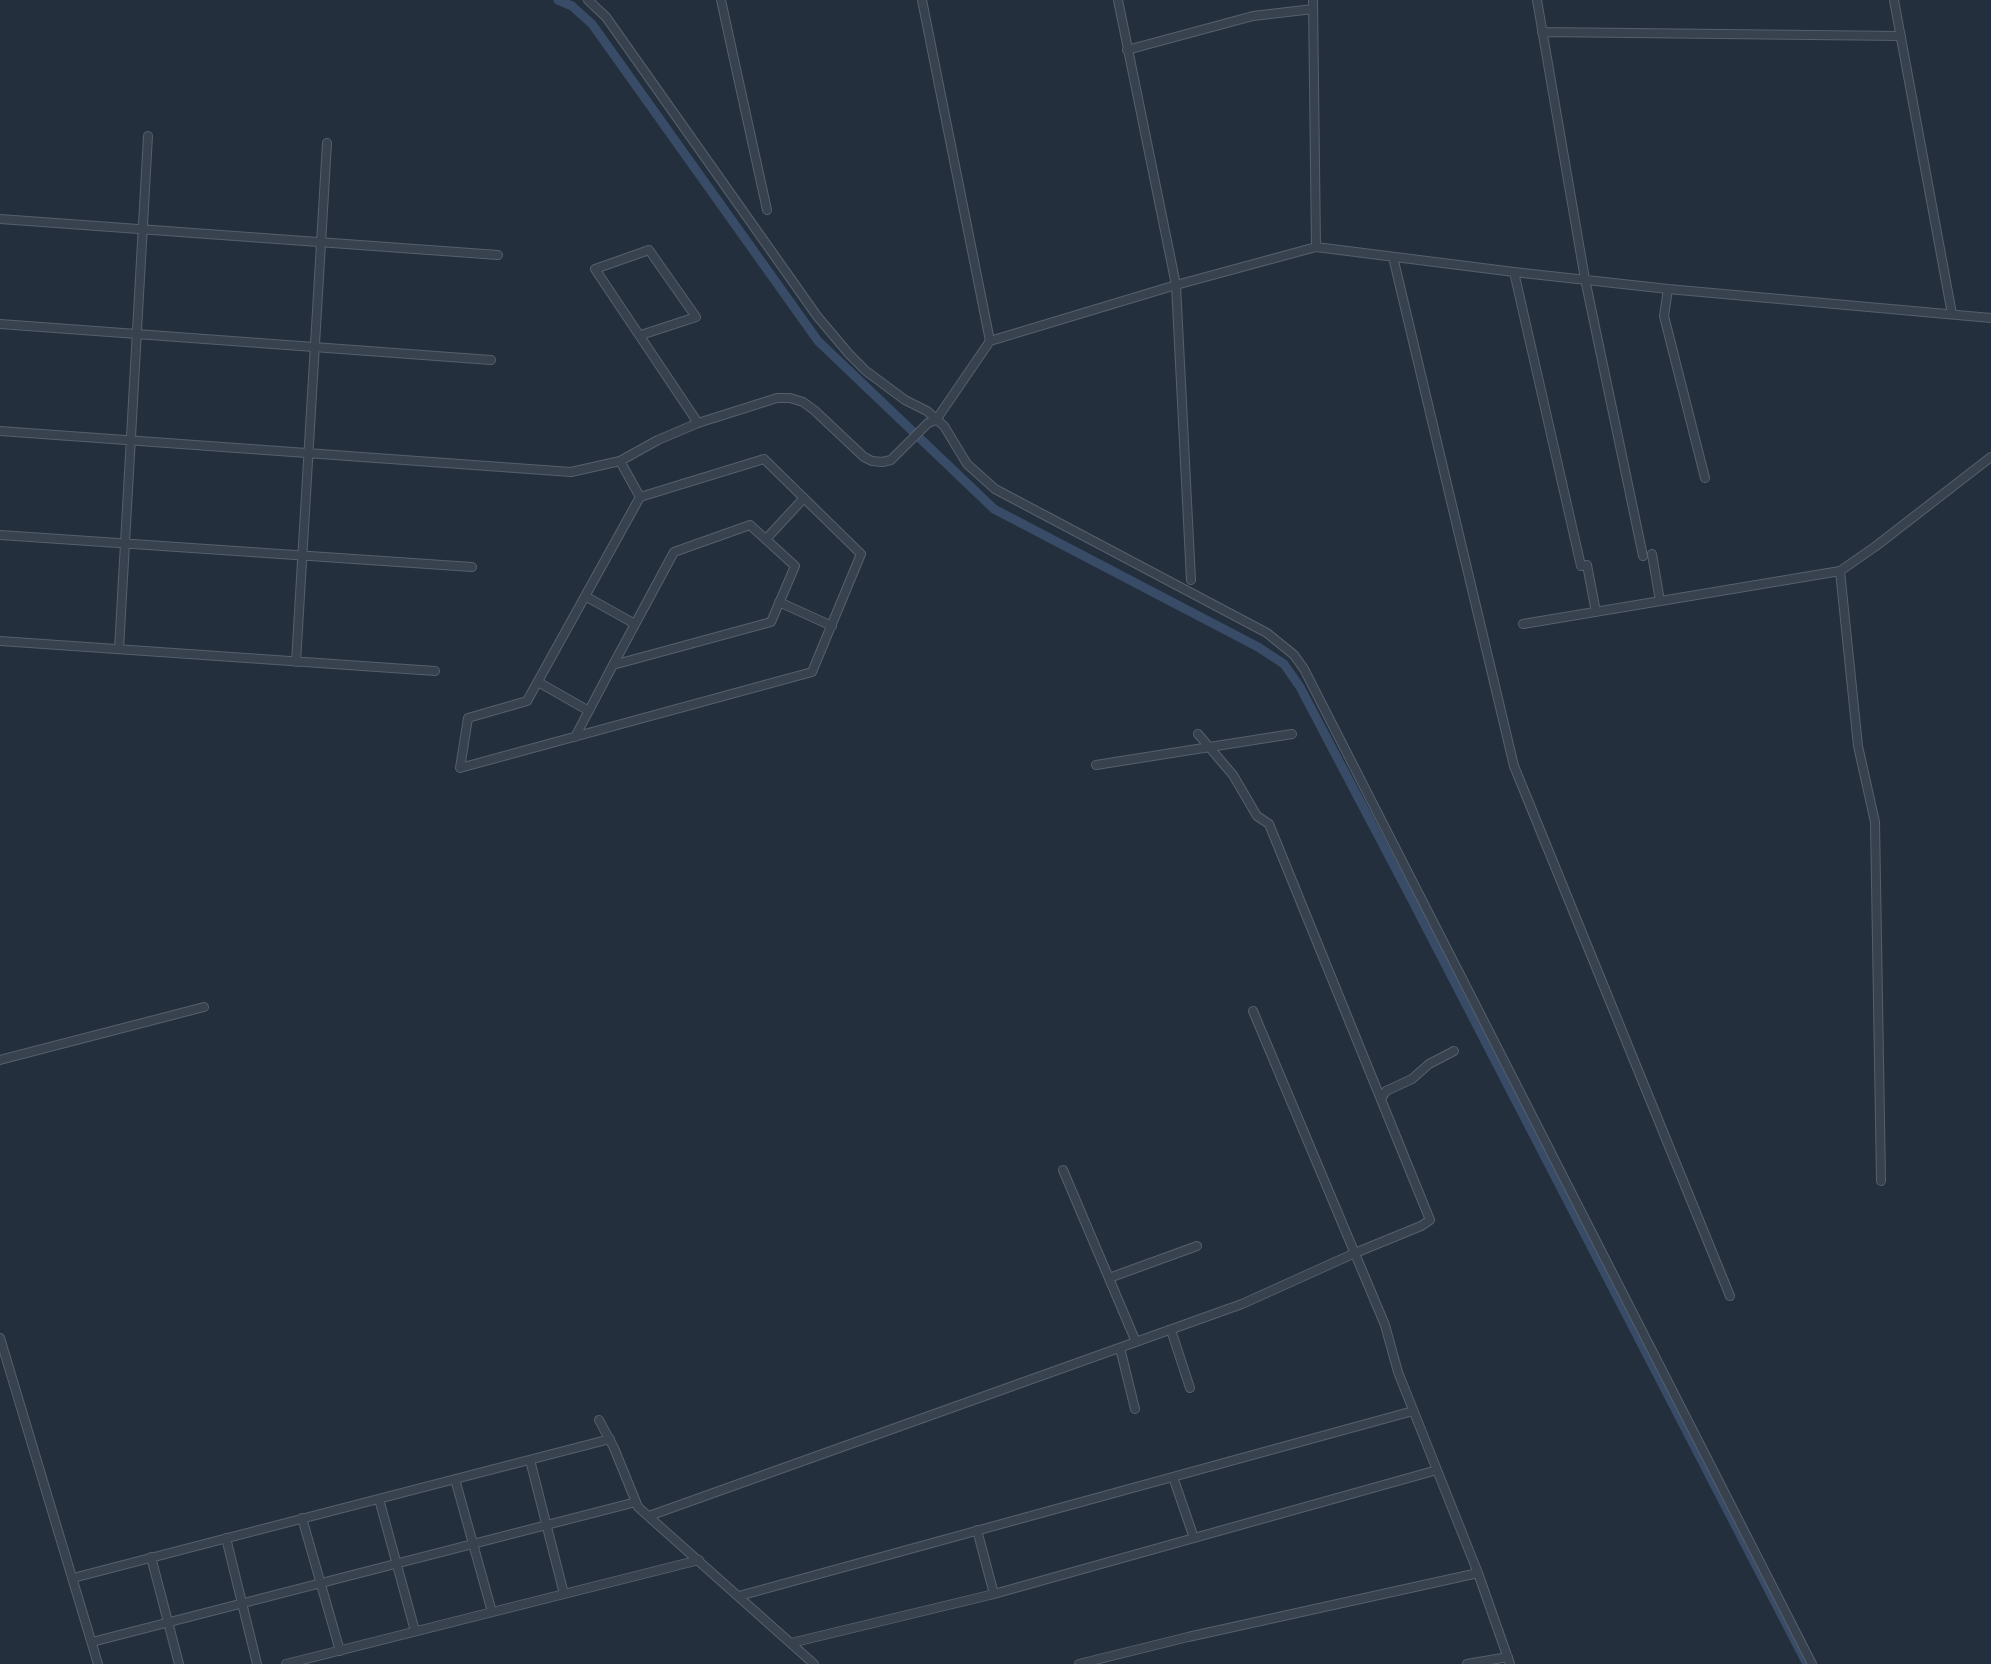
<!DOCTYPE html>
<style>
body{margin:0}
canvas{display:block;background:#242f3e}
</style>
<canvas width="1991" height="1664"></canvas>
<script>
const ctx = document.querySelector('canvas').getContext('2d');
ctx.lineJoin = 'round';
const shape = rows => new Path2D(rows.map(r => 'M' + r).join(''));
function stroke(path, color, width, dash) { ctx.strokeStyle = color; ctx.lineWidth = width; ctx.lineCap = dash ? 'butt' : 'round'; ctx.setLineDash(dash || []); ctx.stroke(path); }
const canal = shape([
 [558,0,572,6,592,24,818,341,994,509,1258,647,1284,664,1300,687,1411,898,1807,1664]
]);
const minor = shape([
 [588,0,606,17,817,316,849,354,866,371,905,400,927,411,944,426,967,464,995,489,1267,633,1294,655,1304,669,1812,1664],
 [721,0,767,210],
 [922,0,990,341],
 [1118,0,1176,285,1191,580],
 [1313,0,1316,247],
 [1537,0,1585,279,1643,556],
 [1894,0,1952,314],
 [1542,32,1901,36],
 [1127,50,1253,16,1313,9],
 [0,219,498,255],
 [1393,257,1514,766,1730,1296],
 [1514,272,1581,566],
 [1668,289,1664,316,1705,478],
 [0,324,491,360],
 [641,335,696,317,649,250,595,269,698,423],
 [0,431,571,472,620,461,640,497],
 [764,459,861,554,812,672,460,768,468,718,527,701,640,497,764,459],
 [620,461,658,440,698,423,777,398,790,398,803,402,814,410,864,457,872,461,882,462,891,460,928,423,936,420,990,341,1176,285,1316,247,1514,272,1668,289,1991,318],
 [0,535,472,567],
 [766,539,804,498],
 [1652,554,1660,601],
 [1587,565,1596,612],
 [1840,571,1858,746,1875,822,1881,1181],
 [585,596,635,624],
 [779,602,832,626],
 [1523,624,1840,571,1876,546,1991,457],
 [0,641,435,671],
 [119,649,148,136],
 [296,662,327,143],
 [538,682,589,711],
 [575,737,613,665,771,622,795,566,750,525,674,552,613,665],
 [1096,765,1292,734],
 [1253,1011,1385,1325,1398,1372,1478,1573,1510,1664],
 [0,1060,204,1007],
 [1381,1099,1386,1091,1412,1079,1429,1064,1454,1051],
 [1063,1170,1136,1342],
 [1109,1278,1197,1246],
 [1171,1330,1190,1388],
 [0,1338,98,1664],
 [1120,1348,1135,1409],
 [599,1420,614,1448,638,1507,814,1664],
 [530,1460,564,1594],
 [1173,1477,1194,1538],
 [455,1479,492,1612],
 [379,1499,415,1631],
 [649,1516,1242,1304,1355,1253,1421,1226,1430,1220,1269,824,1257,816,1233,775,1198,734],
 [302,1518,340,1651],
 [977,1530,994,1594],
 [226,1538,257,1664],
 [151,1557,179,1664],
 [73,1578,610,1439],
 [739,1596,1413,1411],
 [92,1642,636,1502],
 [791,1643,994,1594,1437,1470],
 [286,1664,699,1560],
 [1079,1664,1188,1637,1478,1573],
 [1467,1664,1508,1657]
]);
stroke(canal, '#394c67', 9);
stroke(minor, '#565f6c', 10);
stroke(minor, '#38414e', 8);
</script>
